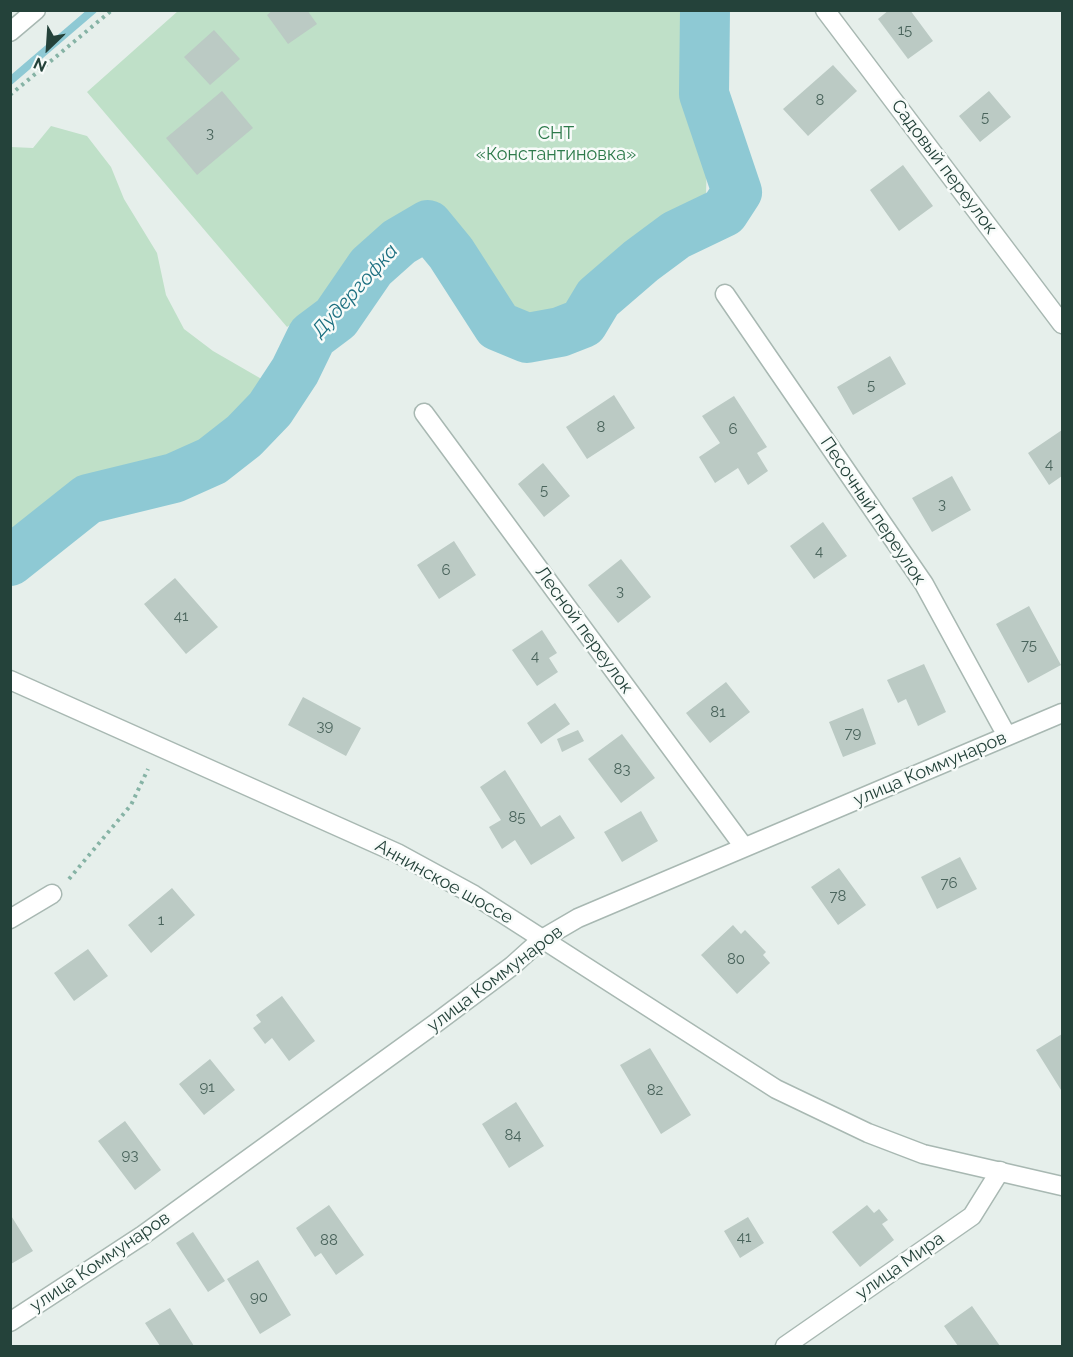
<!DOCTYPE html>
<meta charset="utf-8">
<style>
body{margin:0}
#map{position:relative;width:1073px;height:1357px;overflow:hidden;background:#e6efeb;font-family:Raleway,sans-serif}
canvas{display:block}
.frame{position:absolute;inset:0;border:12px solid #24423a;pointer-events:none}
.north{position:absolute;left:18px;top:18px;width:60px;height:60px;-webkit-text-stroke:4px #f7fbf9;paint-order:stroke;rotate:205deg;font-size:16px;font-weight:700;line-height:24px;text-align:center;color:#24423a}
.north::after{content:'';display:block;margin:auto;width:21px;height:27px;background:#24423a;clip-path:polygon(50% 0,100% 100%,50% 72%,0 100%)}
</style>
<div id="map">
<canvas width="1073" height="1357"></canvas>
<div class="frame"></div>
<div class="north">N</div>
</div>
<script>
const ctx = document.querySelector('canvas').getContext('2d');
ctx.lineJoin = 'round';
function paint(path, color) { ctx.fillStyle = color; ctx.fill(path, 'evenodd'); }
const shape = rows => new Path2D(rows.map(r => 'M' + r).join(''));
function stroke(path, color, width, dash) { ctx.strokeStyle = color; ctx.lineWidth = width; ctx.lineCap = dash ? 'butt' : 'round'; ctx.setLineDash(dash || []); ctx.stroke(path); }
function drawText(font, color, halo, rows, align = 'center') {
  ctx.font = font + ' Raleway,sans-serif'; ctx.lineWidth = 5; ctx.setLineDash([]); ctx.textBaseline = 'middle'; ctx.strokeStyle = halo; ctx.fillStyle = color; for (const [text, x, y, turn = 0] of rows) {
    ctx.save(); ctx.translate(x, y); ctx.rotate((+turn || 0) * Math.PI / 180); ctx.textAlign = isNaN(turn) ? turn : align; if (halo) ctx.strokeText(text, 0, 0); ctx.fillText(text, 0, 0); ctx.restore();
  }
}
const green = shape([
 [178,11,688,11,682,88,707,159,706,193,575,307,541,321,508,309,450,225,414,209,369,248,333,294,287,327,87,92],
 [51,126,87,136,111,167,124,199,157,253,166,295,184,329,213,351,265,381,230,426,205,443,158,462,98,480,50,500,11,532,11,147,33,148]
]);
const stream = shape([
 [10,81,93,10]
]);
const river = shape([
 [10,561,88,499,174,478,212,461,244,436,270,409,295,371,312,336,336,318,371,267,399,242,428,225,451,253,498,326,527,338,560,332,583,323,598,298,641,261,676,235,724,212,737,192,704,94,705,10]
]);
const building = shape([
 [273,10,307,10,317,24,288,44,267,15],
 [889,10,910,10,933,41,908,59,878,19],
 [214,30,240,59,210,85,184,57],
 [833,65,857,91,808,136,783,109],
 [222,91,253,128,197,175,166,138],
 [989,91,1011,117,980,142,959,116],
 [903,165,933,206,899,231,870,190],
 [890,356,906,384,853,415,837,387],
 [614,395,635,428,587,459,566,427],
 [734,396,767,447,757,453,768,471,748,485,738,468,715,483,699,457,720,443,702,416],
 [1062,430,1062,476,1049,485,1028,453],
 [543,463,570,496,544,517,518,484],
 [952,476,971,510,932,532,912,498],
 [823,522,847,556,814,579,790,546],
 [454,541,476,575,439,599,417,565],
 [621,559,651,597,618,623,588,585],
 [175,578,218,627,186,654,144,604],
 [1029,606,1061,665,1028,683,996,624],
 [542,630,557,653,549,658,558,672,537,686,512,650],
 [924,664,946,712,918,726,906,699,898,703,887,680],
 [726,682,750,712,710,743,686,713],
 [303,697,361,728,346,756,288,725],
 [555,703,570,724,541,744,527,723],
 [863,708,876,744,843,757,829,722],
 [578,730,584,741,562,752,557,739],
 [622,734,655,778,621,803,588,759],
 [505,770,541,827,560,815,575,838,531,865,515,840,502,849,489,827,501,820,480,787],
 [641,811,658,841,622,862,604,832],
 [960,857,977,889,937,909,921,877],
 [839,868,866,905,838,925,811,887],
 [172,888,195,915,151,953,128,925],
 [733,925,741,934,745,930,766,952,763,955,770,963,737,994,701,955],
 [88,949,108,976,74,1001,54,973],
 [282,996,315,1041,289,1061,272,1038,265,1044,253,1028,261,1022,256,1015],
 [1062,1034,1062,1089,1061,1090,1036,1050],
 [650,1048,691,1115,661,1134,620,1065],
 [210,1059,235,1090,204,1115,179,1084],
 [516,1102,544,1146,509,1168,482,1124],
 [125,1121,161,1170,135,1190,98,1141],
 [329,1205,364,1255,336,1275,321,1253,315,1257,296,1228],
 [867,1205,874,1213,879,1209,888,1220,882,1224,894,1240,860,1267,832,1232],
 [10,1214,33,1251,11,1264,10,1263],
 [748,1217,764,1243,740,1258,724,1231],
 [193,1232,225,1281,208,1292,176,1243],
 [258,1260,291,1315,260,1334,227,1279],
 [972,1306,1000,1346,958,1346,944,1326],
 [170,1308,194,1346,160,1346,145,1323]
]);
const path = shape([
 [10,95,112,10],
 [69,879,131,805,148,769]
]);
const minor = shape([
 [825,10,1062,324],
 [725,294,924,584,1007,736],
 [424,413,744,847],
 [10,919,52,894],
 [542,939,578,918,1062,713],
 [785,1346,972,1216,1000,1171]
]);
const tertiary = shape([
 [10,32,36,10],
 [10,680,397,853,474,895,776,1089,868,1133,923,1154,1062,1186],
 [10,1322,143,1235,436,1023,512,966,542,939]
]);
const numberNames = [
 ["15",905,30],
 ["8",820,100],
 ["5",985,117],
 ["3",210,133],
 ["5",871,385],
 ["8",601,427],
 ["6",733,429],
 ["4",1049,464],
 ["5",544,490],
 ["3",942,504],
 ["4",819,551],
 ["6",446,570],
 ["3",620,591],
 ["41",181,616],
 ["75",1029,645],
 ["4",535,656],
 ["81",718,712],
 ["39",325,726],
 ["79",853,733],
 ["83",622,769],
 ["85",517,817],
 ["76",949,883],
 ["78",838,896],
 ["1",161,920],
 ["80",736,959],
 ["91",207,1087],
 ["82",655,1090],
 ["84",513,1135],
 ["93",130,1155],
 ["41",744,1237],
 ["88",329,1240],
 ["90",259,1297]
];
const parkNames = [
 ["СНТ",556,134],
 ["«Константиновка»",556,155]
];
const streetNames = [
 ["Садовый переулок",944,167,53],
 ["Песочный переулок",873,511,56],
 ["Лесной переулок",584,630,54],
 ["улица Коммунаров",930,769,-23],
 ["Аннинское шоссе",444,882,29],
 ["улица Коммунаров",495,979,-37],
 ["улица Коммунаров",100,1262,-34],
 ["улица Мира",900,1266,-35]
];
const waterNames = [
 ["Дудергофка",355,291,-48]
];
paint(green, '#bfe0c8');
stroke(stream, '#8ec9d4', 8);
stroke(river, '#8ec9d4', 50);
paint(building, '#bbcac4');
stroke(minor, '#a8b8b2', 21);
stroke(tertiary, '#a8b8b2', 21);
stroke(path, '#86b3a5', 4, [3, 4.5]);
stroke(minor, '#fff', 18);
stroke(tertiary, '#fff', 18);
drawText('15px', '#4a645c', null, numberNames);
drawText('18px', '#2d7a4b', '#f7fbf9', parkNames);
drawText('18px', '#24423a', '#f7fbf9', streetNames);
drawText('italic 20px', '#1c6f80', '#f7fbf9', waterNames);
</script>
